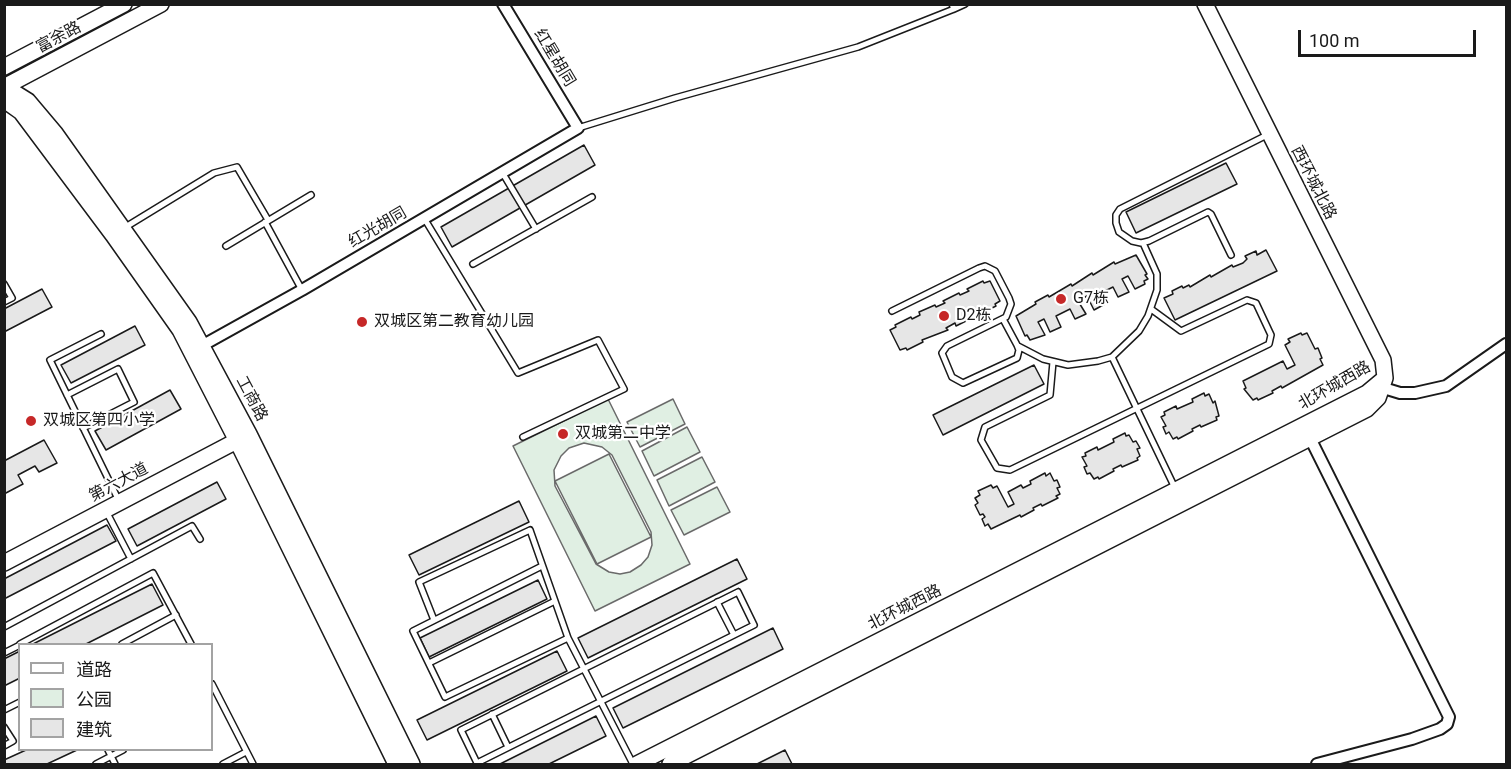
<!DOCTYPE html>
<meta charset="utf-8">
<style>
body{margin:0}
#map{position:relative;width:1511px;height:769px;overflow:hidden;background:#fff;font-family:Roboto,"Noto Sans SC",sans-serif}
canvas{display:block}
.frame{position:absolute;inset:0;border:6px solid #1a1a1a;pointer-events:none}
.legend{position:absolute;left:18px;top:643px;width:195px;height:108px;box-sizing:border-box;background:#fff;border:2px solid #a3a3a3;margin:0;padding:8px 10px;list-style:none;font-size:18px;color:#1a1a1a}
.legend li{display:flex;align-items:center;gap:12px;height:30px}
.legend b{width:30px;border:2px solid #a3a3a3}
.scale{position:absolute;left:1298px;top:30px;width:178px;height:27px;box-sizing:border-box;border:3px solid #1a1a1a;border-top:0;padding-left:8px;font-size:18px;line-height:21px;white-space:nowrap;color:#1a1a1a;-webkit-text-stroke:4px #fff;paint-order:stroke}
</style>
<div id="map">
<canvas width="1511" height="769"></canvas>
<div class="frame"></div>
<ul class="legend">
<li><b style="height:8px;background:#fff"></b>道路</li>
<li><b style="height:16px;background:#e0efe3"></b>公园</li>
<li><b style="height:16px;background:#e6e6e6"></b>建筑</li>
</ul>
<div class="scale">100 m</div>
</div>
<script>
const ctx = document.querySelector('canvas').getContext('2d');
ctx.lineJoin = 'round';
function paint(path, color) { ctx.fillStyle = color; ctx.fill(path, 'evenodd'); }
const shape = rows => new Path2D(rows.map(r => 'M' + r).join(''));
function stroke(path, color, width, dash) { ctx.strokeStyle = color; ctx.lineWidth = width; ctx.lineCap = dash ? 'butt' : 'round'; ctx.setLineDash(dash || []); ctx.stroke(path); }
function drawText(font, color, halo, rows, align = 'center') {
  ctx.font = font + ' Roboto,"Noto Sans SC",sans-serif'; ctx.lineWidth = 4.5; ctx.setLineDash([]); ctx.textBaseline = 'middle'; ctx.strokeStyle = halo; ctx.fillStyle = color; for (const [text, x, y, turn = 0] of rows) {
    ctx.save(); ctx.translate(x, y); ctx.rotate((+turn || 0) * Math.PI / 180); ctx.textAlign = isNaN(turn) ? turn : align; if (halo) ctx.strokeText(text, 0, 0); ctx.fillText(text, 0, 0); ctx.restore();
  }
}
const green = shape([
 [608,399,690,564,595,611,513,446,608,399],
 [584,443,602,447,612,455,651,532,652,545,648,557,641,565,630,572,620,574,609,572,596,564,555,486,554,470,561,456,569,448,584,443],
 [673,399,685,424,640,447,627,422,673,399],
 [687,427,700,452,654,476,642,451,687,427],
 [609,454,651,537,597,564,555,481,609,454],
 [702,457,715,482,669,506,657,480,702,457],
 [717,487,730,512,684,535,671,510,717,487]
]);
const building = shape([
 [584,145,595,165,452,247,441,227,584,145],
 [1226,163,1237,184,1136,233,1126,212,1226,163],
 [1266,250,1277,271,1175,320,1164,298,1173,294,1172,291,1182,286,1183,288,1189,285,1190,287,1210,275,1211,277,1232,265,1233,267,1243,263,1247,259,1245,256,1256,251,1257,255,1266,250],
 [1136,255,1147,274,1145,275,1148,279,1144,281,1145,284,1135,289,1128,276,1122,279,1129,292,1118,297,1113,287,1099,294,1105,304,1094,310,1087,296,1078,301,1086,314,1075,319,1070,309,1056,316,1061,327,1050,332,1044,319,1038,322,1045,335,1030,340,1027,335,1025,336,1016,316,1036,304,1035,302,1048,295,1049,297,1071,284,1072,286,1092,273,1093,275,1114,262,1115,264,1136,255],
 [983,281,984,283,990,281,1000,301,995,304,996,306,980,314,979,311,971,316,972,318,956,326,955,323,946,328,948,330,922,340,923,342,907,350,906,348,900,350,890,330,896,327,895,325,911,317,912,319,920,315,919,312,935,305,936,307,945,303,943,301,959,293,960,295,969,291,967,289,983,281],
 [42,289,52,307,4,332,4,309,42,289],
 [135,326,145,345,71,383,61,365,135,326],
 [1301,333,1302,335,1307,333,1315,349,1318,348,1322,358,1320,359,1323,365,1282,388,1281,386,1272,391,1273,393,1258,400,1257,398,1253,400,1244,389,1246,388,1243,381,1283,361,1287,369,1295,365,1285,345,1290,342,1288,339,1301,333],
 [1034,365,1044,384,943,435,933,415,1034,365],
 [170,390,181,409,106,450,95,431,170,390],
 [1204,393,1205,396,1209,394,1213,403,1215,401,1219,416,1216,417,1217,420,1201,427,1200,425,1192,429,1193,431,1178,439,1177,437,1173,439,1169,432,1166,434,1163,427,1166,426,1161,417,1165,415,1164,412,1176,406,1177,409,1193,402,1192,399,1204,393],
 [1125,433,1126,436,1129,435,1133,442,1136,441,1140,448,1137,449,1140,456,1137,458,1138,460,1122,467,1121,465,1113,469,1114,471,1099,479,1098,477,1094,479,1090,473,1087,474,1084,467,1087,466,1082,457,1086,456,1085,453,1097,447,1098,450,1114,442,1113,439,1125,433],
 [44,440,57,463,39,472,35,466,18,475,23,484,4,494,4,461,44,440],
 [1045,473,1046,476,1050,473,1054,481,1057,480,1060,487,1057,488,1060,494,1056,496,1058,498,1042,506,1041,504,1033,508,1034,510,1021,517,1020,515,991,529,988,524,985,526,982,519,985,517,983,514,980,515,975,505,978,503,975,498,980,495,978,491,991,485,993,488,997,486,1008,507,1014,504,1008,492,1021,485,1023,488,1031,484,1030,481,1045,473],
 [217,482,226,499,137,546,128,529,217,482],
 [519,501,529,522,419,575,409,555,519,501],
 [107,525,116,541,4,599,4,579,107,525],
 [737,559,747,579,588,658,578,638,737,559],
 [538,580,547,599,429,657,420,638,538,580],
 [152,584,163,605,86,644,33,644,152,584],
 [773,628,783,649,623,728,613,708,773,628],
 [20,651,20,678,4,686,4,659,20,651],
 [557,651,567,671,427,740,417,720,557,651],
 [596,716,606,736,549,764,500,764,596,716],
 [26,750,77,750,47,764,4,764,4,760,26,750],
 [785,750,792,764,757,764,785,750]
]);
const lane = shape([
 [954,9,965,4],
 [578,128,675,98,858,47,954,9,952,4],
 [502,172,536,229],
 [424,218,518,373,598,340,624,389,523,437],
 [265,222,302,290],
 [124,228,214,173,237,167,268,220],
 [226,246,311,195],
 [1231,255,1211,214,1208,212,1149,241,1141,243,1132,241,1119,232,1116,223,1116,215,1120,209,1267,135],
 [473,264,592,197],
 [4,284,12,298,4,302],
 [892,311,979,268,985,266,995,271,1009,298,1011,304,1006,317,947,346,942,353,952,377,963,383,1017,358,1019,350,1017,345,1003,319],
 [101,334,50,360,119,501],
 [1018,346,1043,359,1068,365,1098,361,1112,357,1139,331,1148,316,1157,290,1157,274,1143,243],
 [1112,357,1175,488],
 [1053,362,1050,395,985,427,981,440,997,468,1010,470,1269,344,1271,335,1256,303,1247,300,1181,331,1151,309],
 [67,395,118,369,134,402,83,428],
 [106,511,131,559],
 [542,566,413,631,445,697,568,638],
 [738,592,754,625,477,763,461,730,738,592],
 [717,602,734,635],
 [434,620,419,582,530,530,568,638,633,764],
 [4,627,192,526,200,539],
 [20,644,153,573,191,644],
 [122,644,176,615],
 [4,653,20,645],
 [429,663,555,601],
 [212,684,253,764],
 [4,710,20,702],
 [492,714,508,747],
 [4,727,13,741,4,746],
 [108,750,115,764],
 [96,764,123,750],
 [223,764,246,752]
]);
const street = shape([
 [196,349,302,290,578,128,503,4],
 [1377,386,1400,393,1415,393,1446,386,1506,344],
 [1310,438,1449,717,1447,724,1440,729,1412,739,1317,764]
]);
const secondary = shape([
 [4,67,124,4],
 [4,86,28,101,55,133,189,322,249,434,412,764],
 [4,87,161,4],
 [4,100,21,112,113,235,180,330,237,441,396,764],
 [4,563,244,437],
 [637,764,1367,393,1385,378],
 [670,764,1310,438,1367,409,1378,398,1385,378,1383,360,1205,4]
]);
const markers = [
 [1061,299,6,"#c62828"],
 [944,316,6,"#c62828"],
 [362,322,6,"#c62828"],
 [31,421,6,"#c62828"],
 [563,434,6,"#c62828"]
];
const streetNames = [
 ["富余路",59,38,-28],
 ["红星胡同",554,58,59],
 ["西环城北路",1313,183,63],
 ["红光胡同",378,228,-30],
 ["北环城西路",1335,386,-30],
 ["工商路",251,399,62],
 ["第六大道",119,483,-28],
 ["北环城西路",905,608,-27]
];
const poiNames = [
 ["G7栋",1073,299],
 ["D2栋",956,316],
 ["双城区第二教育幼儿园",374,322],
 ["双城区第四小学",43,421],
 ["双城第二中学",575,434]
];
paint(green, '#e0efe3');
stroke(green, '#6a6a6a', 1.5);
paint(building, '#e6e6e6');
stroke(building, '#1a1a1a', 1.5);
stroke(lane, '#1a1a1a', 8);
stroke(street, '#1a1a1a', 14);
stroke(secondary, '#1a1a1a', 18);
stroke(lane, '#fff', 5);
stroke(street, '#fff', 10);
stroke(secondary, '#fff', 15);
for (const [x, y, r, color] of markers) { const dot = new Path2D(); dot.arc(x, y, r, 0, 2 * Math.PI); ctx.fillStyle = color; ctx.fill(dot); stroke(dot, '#fff', 2); }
drawText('16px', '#1a1a1a', '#fff', streetNames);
drawText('16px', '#1a1a1a', '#fff', poiNames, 'left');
</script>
